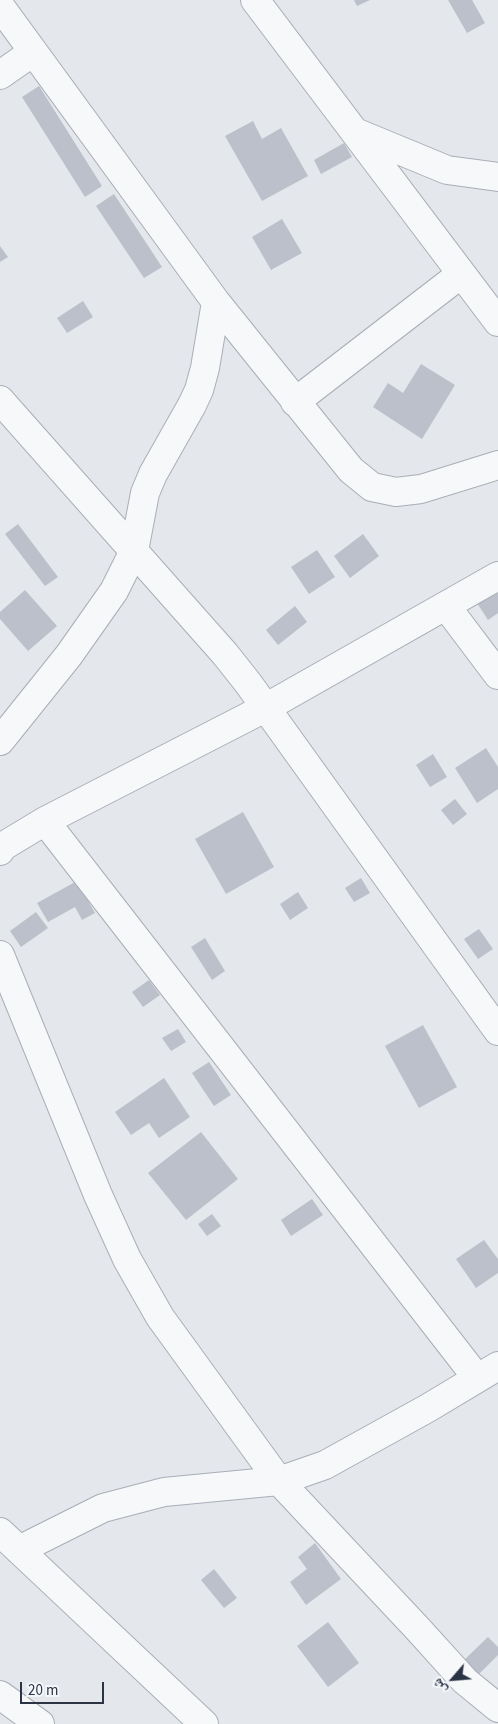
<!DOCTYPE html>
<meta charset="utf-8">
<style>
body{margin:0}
#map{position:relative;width:498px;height:1724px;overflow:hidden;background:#e4e7ec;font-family:"Source Sans 3","Noto Naskh Arabic",sans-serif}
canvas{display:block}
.north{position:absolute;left:428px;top:1654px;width:50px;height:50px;-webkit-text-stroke:4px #f4f6f9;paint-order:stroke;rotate:243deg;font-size:14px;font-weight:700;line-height:20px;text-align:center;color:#2b3445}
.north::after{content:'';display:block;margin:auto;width:18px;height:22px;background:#2b3445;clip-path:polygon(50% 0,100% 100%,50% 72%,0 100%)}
.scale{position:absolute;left:20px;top:1682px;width:84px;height:22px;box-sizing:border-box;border:2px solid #2b3445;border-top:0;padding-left:6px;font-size:15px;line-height:18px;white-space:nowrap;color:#2b3445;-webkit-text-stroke:4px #f4f6f9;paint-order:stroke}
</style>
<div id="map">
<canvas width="498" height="1724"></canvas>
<div class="north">ش</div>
<div class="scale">20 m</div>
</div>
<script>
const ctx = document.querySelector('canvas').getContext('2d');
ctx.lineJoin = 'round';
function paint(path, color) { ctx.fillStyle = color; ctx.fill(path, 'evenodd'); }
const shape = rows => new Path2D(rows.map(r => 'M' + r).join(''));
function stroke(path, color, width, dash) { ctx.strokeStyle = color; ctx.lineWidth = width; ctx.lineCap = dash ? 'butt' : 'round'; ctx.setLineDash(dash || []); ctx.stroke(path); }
const building = shape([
 [354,0,370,0,357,6],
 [448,0,472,0,485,23,467,33],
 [39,86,102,186,85,197,22,97],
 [253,121,262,139,281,128,308,176,262,201,225,136],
 [344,143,352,157,321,174,314,160],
 [114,194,162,267,144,278,96,206],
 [282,219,302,253,271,270,252,237],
 [0,246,8,257,0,262],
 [83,301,93,317,67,333,57,318],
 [421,364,455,385,422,439,373,407,388,383,403,393],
 [18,524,58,577,45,586,5,534],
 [363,534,379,556,350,578,334,556],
 [317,550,335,577,309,594,291,567],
 [25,590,57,626,28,651,0,619,0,612],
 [496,591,498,595,498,613,488,620,477,603],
 [295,606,307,622,278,645,266,630],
 [486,748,498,767,498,789,477,803,455,768],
 [433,754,447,777,430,787,416,765],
 [455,799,467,814,453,825,441,810],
 [243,812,274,867,226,894,195,839],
 [361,878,370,893,354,902,345,888],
 [77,881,95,913,82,920,75,907,48,922,37,903],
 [298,892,308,908,290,920,280,904],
 [36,912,48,928,21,947,10,931],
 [479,929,493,949,478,959,464,939],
 [205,938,225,971,212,980,191,947],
 [149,980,160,995,143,1007,132,992],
 [423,1025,457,1087,419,1108,385,1046],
 [178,1029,186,1042,171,1051,162,1038],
 [209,1062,231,1095,214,1106,192,1073],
 [164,1078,190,1117,159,1138,149,1123,131,1135,115,1112],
 [201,1132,238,1179,186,1220,148,1173],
 [312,1199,323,1215,291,1236,281,1220],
 [212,1214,221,1226,207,1236,198,1224],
 [484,1240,498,1259,498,1273,476,1288,456,1259],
 [315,1543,341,1579,306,1605,290,1582,307,1569,298,1557],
 [214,1569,237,1598,224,1608,201,1580],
 [328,1622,359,1663,328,1687,297,1646],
 [488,1637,498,1647,498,1655,476,1677,462,1662]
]);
const minor = shape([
 [255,0,498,322],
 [0,6,216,302,351,470,372,487,396,492,421,489,498,465],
 [0,75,33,52],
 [355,132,447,170,498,177],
 [0,400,225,654,248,683,498,1031],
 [295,402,461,274],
 [446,606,498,675],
 [0,741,69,655,114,591,134,551,145,493,153,474,192,405,199,390,205,368,216,302],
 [45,821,477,1378],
 [0,851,2,847,45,821,267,707,498,576],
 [0,955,98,1195,127,1259,160,1317,279,1481,417,1628,465,1681,498,1708],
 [0,1532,204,1724],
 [19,1550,103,1508,164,1492,279,1481,325,1465,428,1408,498,1366],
 [0,1695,40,1724]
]);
paint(building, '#bbc0ca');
stroke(minor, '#a9aeb7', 30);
stroke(minor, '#f7f8fa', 28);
</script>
